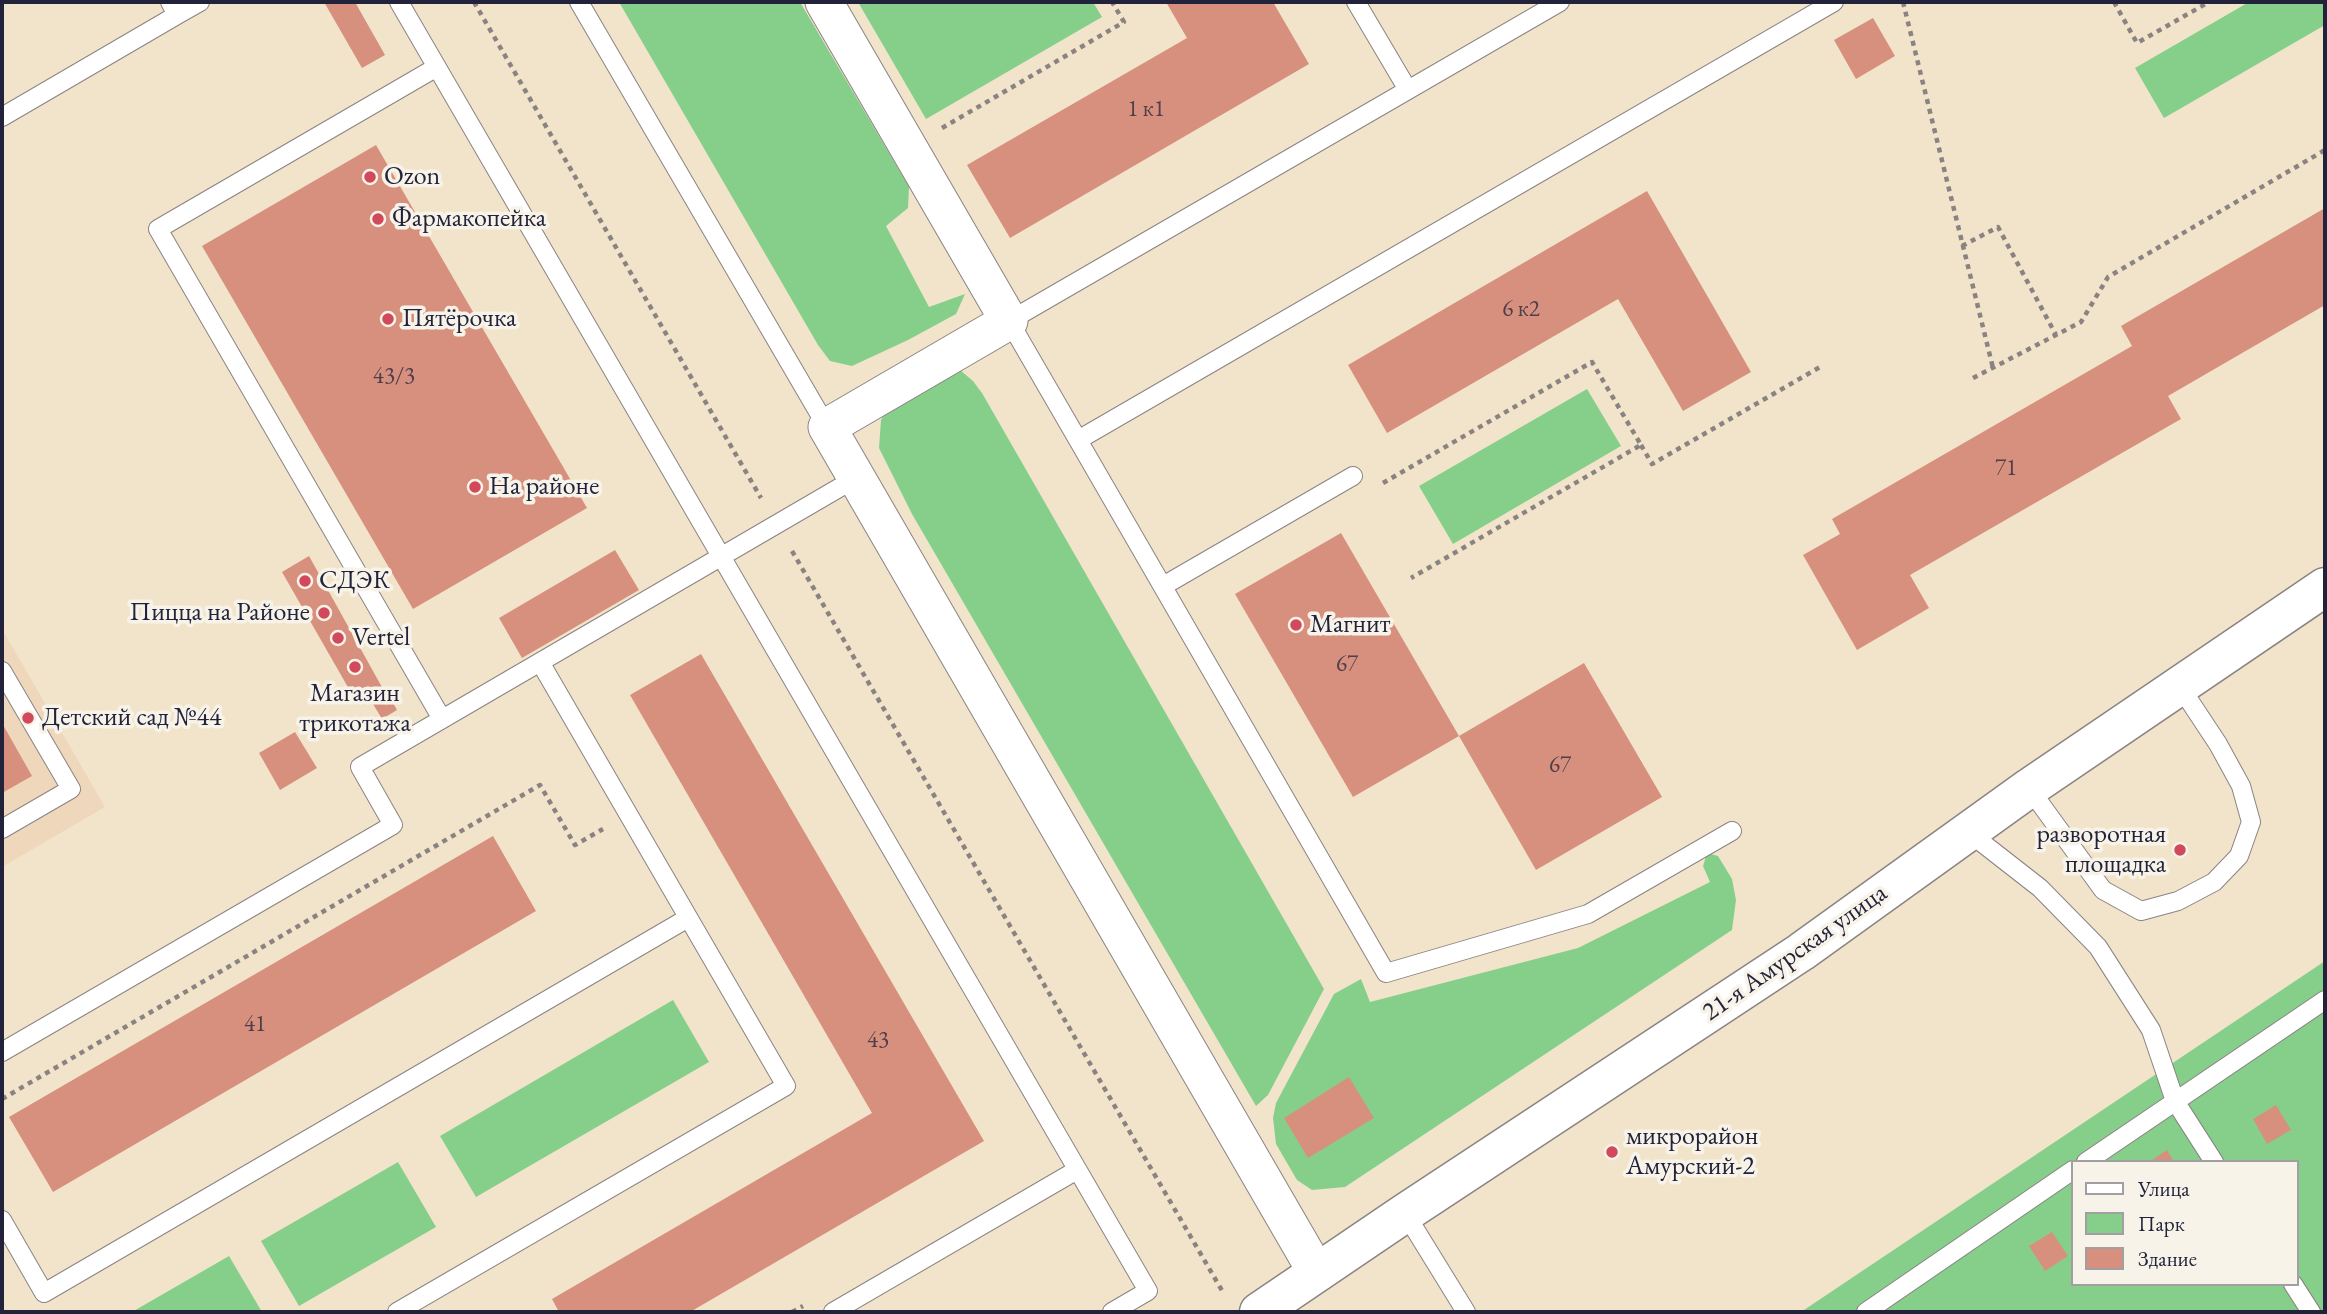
<!DOCTYPE html>
<meta charset="utf-8">
<style>
body{margin:0}
#map{position:relative;width:2327px;height:1314px;overflow:hidden;background:#f2e4ca;font-family:"EB Garamond",serif}
canvas{display:block}
.frame{position:absolute;inset:0;border:4px solid #22223b;pointer-events:none}
.legend{position:absolute;left:2071px;top:1160px;width:228px;height:126px;box-sizing:border-box;background:#f7f3e8;border:2px solid #a29fa3;margin:0;padding:9px 12px;list-style:none;font-size:21px;color:#22223b}
.legend li{display:flex;align-items:center;gap:14px;height:35px}
.legend b{width:35px;border:2px solid #a29fa3}
</style>
<div id="map">
<canvas width="2327" height="1314"></canvas>
<div class="frame"></div>
<ul class="legend">
<li><b style="height:9px;background:#fff"></b>Улица</li>
<li><b style="height:19px;background:#86cf8b"></b>Парк</li>
<li><b style="height:19px;background:#d7907d"></b>Здание</li>
</ul>
</div>
<script>
const ctx = document.querySelector('canvas').getContext('2d');
ctx.lineJoin = 'round';
function paint(path, color) { ctx.fillStyle = color; ctx.fill(path, 'evenodd'); }
const shape = rows => new Path2D(rows.map(r => 'M' + r).join(''));
function stroke(path, color, width, dash) { ctx.strokeStyle = color; ctx.lineWidth = width; ctx.lineCap = dash ? 'butt' : 'round'; ctx.setLineDash(dash || []); ctx.stroke(path); }
function drawText(font, color, halo, rows, align = 'center') {
  ctx.font = font + ' "EB Garamond",serif'; ctx.lineWidth = 7; ctx.setLineDash([]); ctx.textBaseline = 'middle'; ctx.strokeStyle = halo; ctx.fillStyle = color; for (const [text, x, y, turn = 0] of rows) {
    ctx.save(); ctx.translate(x, y); ctx.rotate((+turn || 0) * Math.PI / 180); ctx.textAlign = isNaN(turn) ? turn : align; if (halo) ctx.strokeText(text, 0, 0); ctx.fillText(text, 0, 0); ctx.restore();
  }
}
const built = shape([
 [2,629,105,807,2,867]
]);
const green = shape([
 [619,2,800,2,909,187,908,208,886,226,929,307,965,294,956,314,908,340,852,366,830,361,818,345],
 [858,2,1093,2,1102,17,926,119],
 [2249,2,2325,2,2325,25,2164,118,2135,68],
 [960,370,973,381,982,393,1324,989,1268,1095,1256,1106,912,514,879,448,881,420,892,401],
 [1587,389,1621,446,1453,544,1419,486],
 [1707,853,1718,856,1732,879,1736,900,1732,930,1345,1187,1312,1190,1297,1180,1276,1144,1273,1118,1276,1103,1334,994,1361,979,1370,1002,1578,948,1710,882,1703,866],
 [2325,961,2325,1312,1801,1312],
 [2073,1162,2297,1162,2297,1284,2073,1284],
 [673,1000,709,1062,476,1197,440,1136],
 [398,1162,436,1227,299,1306,261,1241],
 [229,1256,262,1312,132,1312]
]);
const building = shape([
 [324,2,355,2,385,55,362,68],
 [1166,2,1273,2,1309,64,1010,238,967,165,1187,38],
 [1873,18,1895,56,1856,79,1834,40],
 [376,145,587,508,413,609,202,246],
 [1647,191,1751,372,1683,411,1618,299,1387,433,1348,365],
 [2325,208,2325,305,2168,396,2181,419,1910,575,1929,608,1857,650,1803,555,1840,534,1832,519,2132,346,2121,326],
 [1341,533,1459,736,1584,663,1662,797,1536,870,1459,736,1353,797,1235,594],
 [615,550,639,590,522,658,499,618],
 [309,556,383,689,357,703,282,572],
 [701,654,984,1141,690,1312,559,1312,552,1299,872,1113,630,695],
 [386,690,397,710,382,719,370,699],
 [2,723,32,776,2,793],
 [295,732,317,768,280,790,259,753],
 [493,836,536,911,53,1192,9,1117],
 [1349,1077,1374,1118,1308,1158,1284,1118],
 [2276,1105,2291,1130,2267,1144,2253,1119],
 [2167,1150,2174,1162,2149,1162],
 [2052,1232,2068,1256,2045,1271,2029,1246]
]);
const path = shape([
 [474,2,761,498],
 [1903,2,1993,368],
 [2114,2,2137,43,2209,2],
 [942,128,1124,22,1112,2],
 [1962,246,1998,227,2056,335],
 [1973,378,2081,322,2108,277,2325,150],
 [1641,445,1652,464,1820,367],
 [1383,483,1592,362,1641,445,1411,578],
 [792,551,1224,1294],
 [2,1099,540,785,575,845,603,829],
 [792,1312,803,1306]
]);
const service = shape([
 [170,2,177,15,200,2],
 [399,2,1148,1291,1112,1312],
 [579,2,827,427],
 [1356,2,1408,90,1009,321,1078,440,1834,2],
 [437,67,158,229,442,719],
 [1408,90,1560,2],
 [2,117,177,15],
 [1078,440,1386,973,1588,914,1732,831],
 [1163,586,1353,476],
 [2,671,71,789,2,829],
 [2029,788,2103,890,2141,911,2178,901,2214,882,2239,856,2251,822,2241,786,2218,744,2179,685],
 [1967,831,2040,888,2098,947,2151,1030,2175,1101,2214,1162],
 [2,1052,393,825,360,767,856,478],
 [2086,1162,2325,1000],
 [1405,1213,1466,1312],
 [2,1220,44,1293,688,918],
 [2293,1284,2311,1312],
 [397,1312,786,1086,540,662],
 [833,1312,1077,1170],
 [1866,1312,2073,1170]
]);
const minor = shape([
 [824,2,1009,321,827,427,1317,1273]
]);
const secondary = shape([
 [1259,1312,1405,1213,1801,952,2029,788,2325,587]
]);
const markers = [
 [370,177,7,"#d1495b"],
 [378,219,7,"#d1495b"],
 [388,319,7,"#d1495b"],
 [475,487,7,"#d1495b"],
 [305,581,7,"#d1495b"],
 [324,613,7,"#d1495b"],
 [1296,625,7,"#d1495b"],
 [338,638,7,"#d1495b"],
 [355,667,7,"#d1495b"],
 [28,718,7,"#d1495b"],
 [2180,850,7,"#d1495b"],
 [1612,1152,7,"#d1495b"]
];
const numberNames = [
 ["1 к1",1146,110],
 ["6 к2",1521,310],
 ["43/3",394,377],
 ["71",2006,469],
 ["67",1347,665],
 ["67",1560,766],
 ["41",255,1025],
 ["43",878,1041]
];
const poiNames = [
 ["Ozon",384,177],
 ["Фармакопейка",392,219],
 ["Пятёрочка",402,319],
 ["На районе",489,487],
 ["СДЭК",319,581],
 ["Пицца на Районе",310,613,"right"],
 ["Магнит",1310,625],
 ["Vertel",352,638],
 ["Магазин",355,694,"center"],
 ["трикотажа",355,724,"center"],
 ["Детский сад №44",42,718],
 ["разворотная",2166,835,"right"],
 ["площадка",2166,865,"right"],
 ["микрорайон",1626,1137],
 ["Амурский-2",1626,1167]
];
const streetNames = [
 ["21-я Амурская улица",1795,953,-35]
];
paint(built, '#eed7bb');
paint(green, '#86cf8b');
paint(building, '#d7907d');
stroke(service, '#8a8382', 20);
stroke(minor, '#8a8382', 39);
stroke(secondary, '#8a8382', 41);
stroke(path, '#8a8382', 4.5, [5, 5]);
stroke(service, '#fff', 18);
stroke(minor, '#fff', 37);
stroke(secondary, '#fff', 38);
for (const [x, y, r, color] of markers) { const dot = new Path2D(); dot.arc(x, y, r, 0, 2 * Math.PI); ctx.fillStyle = color; ctx.fill(dot); stroke(dot, '#f7f3e8', 2.5); }
drawText('23px', '#4f3e4c', null, numberNames);
drawText('26px', '#22223b', '#f7f3e8', poiNames, 'left');
drawText('26px', '#22223b', '#f7f3e8', streetNames);
</script>
